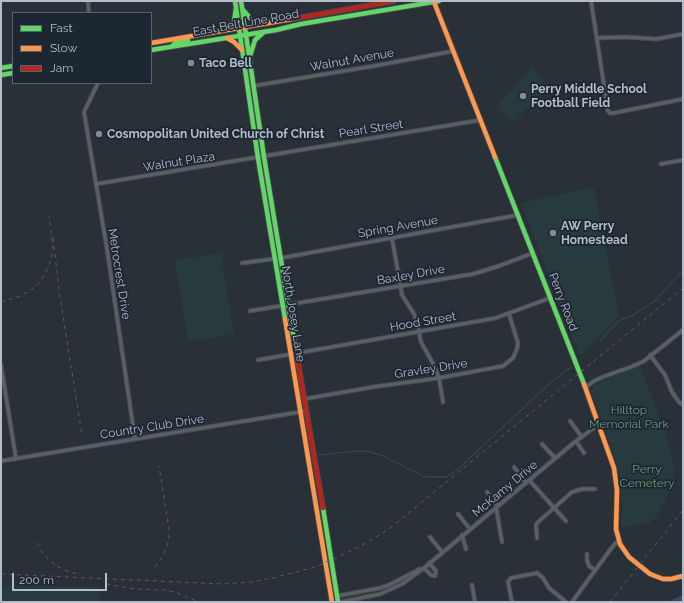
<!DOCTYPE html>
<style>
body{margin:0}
#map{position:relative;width:684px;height:603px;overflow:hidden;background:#2a3038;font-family:Raleway,sans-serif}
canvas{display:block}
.frame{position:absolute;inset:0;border:2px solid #b4bcc9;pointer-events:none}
.legend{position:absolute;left:12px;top:12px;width:140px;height:72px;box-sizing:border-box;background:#1d2633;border:1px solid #59626f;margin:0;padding:5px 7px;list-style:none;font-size:12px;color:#b4bcc9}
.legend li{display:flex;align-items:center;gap:8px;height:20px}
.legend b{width:20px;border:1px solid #59626f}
.scale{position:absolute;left:12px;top:573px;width:95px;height:18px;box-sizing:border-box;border:2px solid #b4bcc9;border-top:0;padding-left:5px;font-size:12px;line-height:14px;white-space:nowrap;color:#b4bcc9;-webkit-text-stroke:3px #1d2633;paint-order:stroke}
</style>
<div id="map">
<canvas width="684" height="603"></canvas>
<div class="frame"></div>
<ul class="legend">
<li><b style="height:5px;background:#63d668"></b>Fast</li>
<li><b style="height:5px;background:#ff974d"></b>Slow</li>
<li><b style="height:5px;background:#b3261e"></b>Jam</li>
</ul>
<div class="scale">200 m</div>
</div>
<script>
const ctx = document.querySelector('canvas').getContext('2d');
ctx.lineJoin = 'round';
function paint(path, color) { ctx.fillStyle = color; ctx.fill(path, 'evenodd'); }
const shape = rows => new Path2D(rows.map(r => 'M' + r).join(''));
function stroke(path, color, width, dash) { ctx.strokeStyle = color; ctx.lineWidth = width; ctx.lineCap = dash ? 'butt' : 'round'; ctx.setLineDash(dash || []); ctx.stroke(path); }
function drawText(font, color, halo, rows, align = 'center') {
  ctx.font = font + ' Raleway,sans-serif'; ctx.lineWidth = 3.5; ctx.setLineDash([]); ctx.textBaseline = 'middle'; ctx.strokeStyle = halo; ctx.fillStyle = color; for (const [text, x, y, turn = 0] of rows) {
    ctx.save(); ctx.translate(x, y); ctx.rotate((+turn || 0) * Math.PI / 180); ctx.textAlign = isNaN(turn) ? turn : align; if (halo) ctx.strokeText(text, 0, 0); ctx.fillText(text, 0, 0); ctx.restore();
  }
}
const green = shape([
 [532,68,549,84,514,123,496,107],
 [594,187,619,316,580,356,521,203],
 [221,253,234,334,188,342,175,260],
 [640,366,667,437,675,469,673,485,657,516,649,523,621,527,622,502,620,474,591,390,595,385,605,379],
 [1,585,101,587,99,602,1,602]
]);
const stream = shape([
 [600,341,618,321,633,315,656,300,679,274,683,272],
 [319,455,356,451,367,451,383,456,425,477,446,477,456,471,551,382,571,367]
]);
const river = shape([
 [674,602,683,598]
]);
const street = shape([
 [88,1,89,13],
 [591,1,608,111,610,113,614,113,683,99],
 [597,38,625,37,657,39,683,34],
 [98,83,84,112,107,249,135,439],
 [253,86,374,66,454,51],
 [661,164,683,160],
 [96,184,481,120],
 [392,238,402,295,414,314,417,322,421,342,435,367,439,378,443,402],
 [242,263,281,258,518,215],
 [250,311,473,274,499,266,533,253],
 [650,355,665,375,672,392,679,402,683,405],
 [258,360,496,318,550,298],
 [1,365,16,459],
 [585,388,594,381,605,376,631,367,644,361,683,330],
 [304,399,373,387,439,378,503,366,513,358,517,349,518,343,509,314],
 [570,421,582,437],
 [576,441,584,453],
 [542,444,555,458],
 [1,461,306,411],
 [514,467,526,483],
 [529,480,566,521],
 [487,492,498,506],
 [496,507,502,542],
 [458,514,470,529],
 [462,535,466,549],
 [430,537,442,552],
 [537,538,536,526,537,523,572,492,582,489,595,489],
 [587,554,587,560,589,566,595,570],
 [424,568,431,575,435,576,436,571,429,563],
 [472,585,475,602],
 [337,596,380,588,389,585,420,569],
 [341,602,380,594,402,584,424,568,576,441,598,425],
 [512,602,508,582,511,578,537,573,543,578,549,588,566,602],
 [572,602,613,546,618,541]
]);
const fast = shape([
 [235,1,258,158,285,319],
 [241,1,264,157,294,339],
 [243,10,250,18,254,20,267,21],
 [225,28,234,22,236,8],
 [172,46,176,42,188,40],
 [151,50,276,30,301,24,439,1],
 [250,56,255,40,264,32],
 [1,68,13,66],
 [1,75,13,73],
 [495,157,584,384],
 [323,508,338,602]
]);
const slow = shape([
 [434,2,495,157],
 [227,38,234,42,242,50],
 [151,43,292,19],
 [285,319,332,602],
 [584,384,614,468,617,490,616,529,620,544,629,557,650,574,663,579,671,579,683,576]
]);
const jam = shape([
 [292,19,394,1],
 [294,339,323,508]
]);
const rail = shape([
 [53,238,60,297,82,435],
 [1,302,21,296,32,289,40,282,48,268,52,255,53,247,49,216],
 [37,543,43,554,56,566,67,571,78,574],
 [155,567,163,556,167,546,169,537,169,529,159,466],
 [1,574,223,584,252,582,273,578,315,567,342,555,368,542,389,529,405,516,683,288],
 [106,584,134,589,165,590,175,592,199,602],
 [610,602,683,510]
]);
const markers = [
 [191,63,4,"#848b96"],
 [523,96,4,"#848b96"],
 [99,134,4,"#848b96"],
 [553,233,4,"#848b96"]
];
const streetNames = [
 ["East Belt Line Road",246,23,-10],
 ["Walnut Avenue",352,60,-10],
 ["Pearl Street",371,129,-9],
 ["Walnut Plaza",179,162,-9],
 ["Spring Avenue",398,227,-10],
 ["Metrocrest Drive",119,274,81],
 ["Baxley Drive",411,275,-10],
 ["Perry Road",563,302,69],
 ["North Josey Lane",293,314,81],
 ["Hood Street",423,322,-10],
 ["Gravley Drive",431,369,-9],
 ["Country Club Drive",152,427,-9],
 ["McKamy Drive",505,489,-40]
];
const poiNames = [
 ["Taco Bell",199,63],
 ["Perry Middle School",531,89],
 ["Football Field",531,103],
 ["Cosmopolitan United Church of Christ",107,134],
 ["AW Perry",561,226],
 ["Homestead",561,240]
];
const parkNames = [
 ["Hilltop",629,410],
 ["Memorial Park",629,424],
 ["Perry",647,469],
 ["Cemetery",647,483]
];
paint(green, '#273a3e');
stroke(stream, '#384963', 1);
stroke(river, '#384963', 5.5);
stroke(street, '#484c53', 5);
stroke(fast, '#484c53', 6);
stroke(slow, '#484c53', 6);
stroke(jam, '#484c53', 6);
stroke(street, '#5a5e66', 3);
stroke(fast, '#63d668', 4.5);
stroke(slow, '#ff974d', 4.5);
stroke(jam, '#b3261e', 4.5);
stroke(rail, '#595d64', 1, [4, 4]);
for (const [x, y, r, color] of markers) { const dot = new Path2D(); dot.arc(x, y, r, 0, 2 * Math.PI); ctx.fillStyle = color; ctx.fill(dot); stroke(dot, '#1d2633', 1.5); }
drawText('12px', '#b4bcc9', '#1d2633', streetNames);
drawText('bold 12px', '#b4bcc9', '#1d2633', poiNames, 'left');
drawText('12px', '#6b9a76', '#1d2633', parkNames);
</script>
